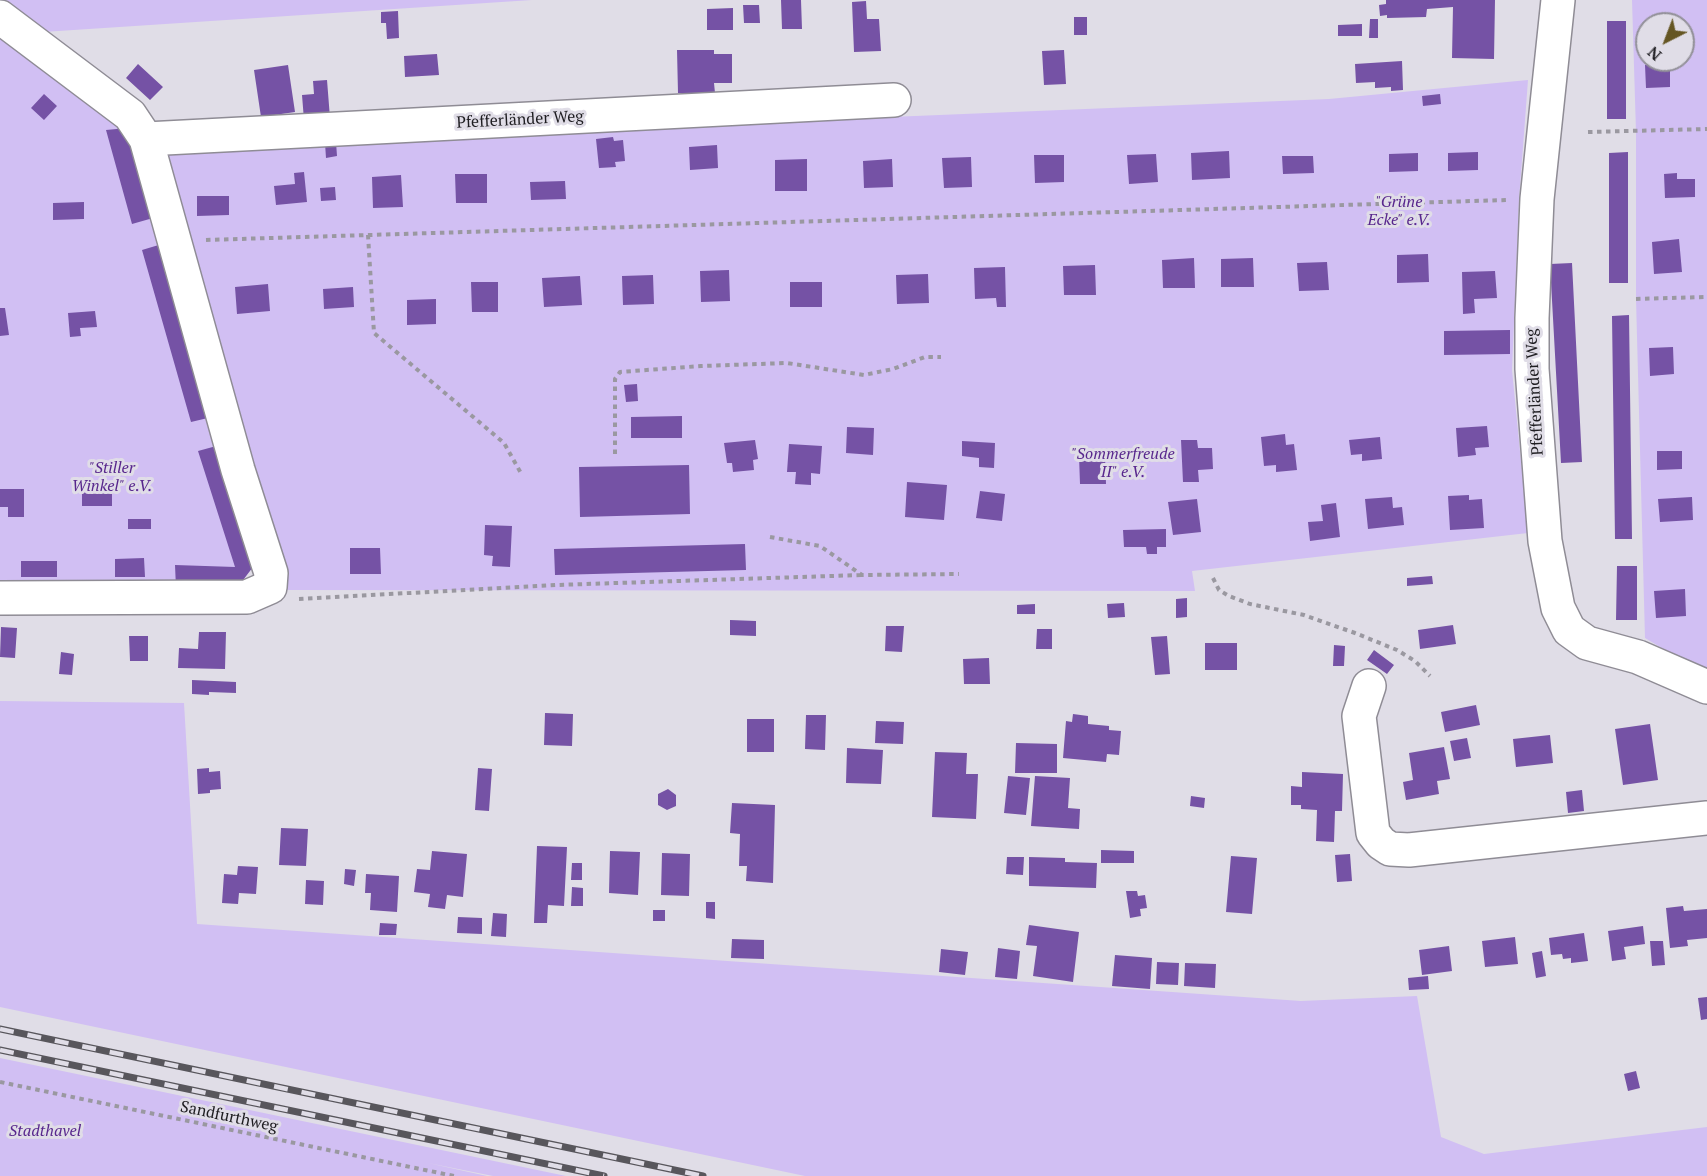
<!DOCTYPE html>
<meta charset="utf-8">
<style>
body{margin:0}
#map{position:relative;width:1707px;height:1176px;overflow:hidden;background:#e0dde7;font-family:"PT Serif",serif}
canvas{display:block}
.north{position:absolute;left:1635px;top:12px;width:60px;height:60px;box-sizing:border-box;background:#e0dde7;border:2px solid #929098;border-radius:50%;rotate:222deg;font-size:16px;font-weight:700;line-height:24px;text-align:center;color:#1e1d21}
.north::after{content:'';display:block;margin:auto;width:21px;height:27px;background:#655623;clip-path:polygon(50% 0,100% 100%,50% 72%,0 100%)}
</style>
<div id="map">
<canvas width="1707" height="1176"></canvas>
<div class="north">N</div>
</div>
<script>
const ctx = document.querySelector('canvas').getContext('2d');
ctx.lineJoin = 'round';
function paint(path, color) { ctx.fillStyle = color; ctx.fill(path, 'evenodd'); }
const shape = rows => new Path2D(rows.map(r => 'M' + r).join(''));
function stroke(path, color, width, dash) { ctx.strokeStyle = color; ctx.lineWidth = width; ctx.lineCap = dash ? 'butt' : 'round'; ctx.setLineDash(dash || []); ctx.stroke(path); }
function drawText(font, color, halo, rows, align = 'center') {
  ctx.font = font + ' "PT Serif",serif'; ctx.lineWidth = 6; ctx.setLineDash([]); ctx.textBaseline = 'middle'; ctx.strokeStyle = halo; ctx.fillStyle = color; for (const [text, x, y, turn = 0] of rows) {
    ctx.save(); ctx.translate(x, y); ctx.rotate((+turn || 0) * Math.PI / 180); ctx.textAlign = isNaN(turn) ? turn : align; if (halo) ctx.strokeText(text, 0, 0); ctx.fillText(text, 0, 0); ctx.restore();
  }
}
const green = shape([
 [3,0,532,0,43,32],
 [1632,0,1707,0,1707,675,1645,638,1636,299,1636,132],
 [1647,24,1683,24,1683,60,1647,60],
 [0,34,127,128,256,563,237,588,0,590],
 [1528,80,1519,200,1512,370,1528,533,1192,571,1195,591,285,590,160,147,1329,99],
 [0,701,184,703,197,924,1301,1001,1417,996,1441,1137,1484,1154,1707,1127,1707,1176,805,1176,0,1007],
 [0,1058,566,1176,493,1176,428,1163,487,1176,0,1176]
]);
const building = shape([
 [781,0,801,0,802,29,782,29],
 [1386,0,1495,0,1494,59,1452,58,1453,7,1427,9,1426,17,1387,18,1387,15,1380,16,1379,5,1386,4],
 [866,1,867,19,879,19,881,51,854,52,852,2],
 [743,5,759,5,760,23,744,23],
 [733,8,733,30,707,30,707,9],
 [398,11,399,38,387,39,386,23,381,23,381,12],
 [1074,17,1087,17,1087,35,1074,35],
 [1370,19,1378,19,1378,38,1369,38],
 [1663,19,1663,24,1646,24,1645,20],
 [1607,21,1626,21,1626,119,1607,119],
 [1362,24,1362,36,1338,36,1338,25],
 [677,50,714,50,714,54,732,54,732,83,714,83,715,93,678,93],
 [1064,50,1066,84,1044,85,1042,51],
 [437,54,439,75,405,77,404,56],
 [1647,60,1660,60,1660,64,1670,64,1670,87,1646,88,1645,65,1648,65],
 [1402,61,1403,90,1391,91,1391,87,1375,88,1375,82,1356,83,1355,64],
 [138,64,163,87,150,100,126,78],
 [288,65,295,112,261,117,254,70],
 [327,80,330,118,304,120,302,95,314,94,313,81],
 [44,94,57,106,44,120,31,108],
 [1440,94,1441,104,1423,106,1422,96],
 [127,128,153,218,132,224,106,130],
 [613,137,614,141,623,140,625,161,615,162,616,167,599,168,596,139],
 [336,142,337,156,326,158,325,143],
 [717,145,718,168,690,170,689,147],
 [1229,151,1230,178,1192,180,1191,153],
 [1478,152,1478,170,1448,171,1448,153],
 [1628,152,1628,283,1609,283,1609,153],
 [1418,153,1418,171,1389,172,1389,154],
 [1156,154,1158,182,1129,184,1127,155],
 [1034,155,1064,155,1064,182,1035,183],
 [1282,156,1313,156,1314,173,1283,174],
 [971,157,972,187,944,188,942,158],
 [807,159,807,191,775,191,775,160],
 [892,159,893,187,864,188,863,161],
 [304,172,307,202,276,205,274,186,295,184,294,173],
 [1677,173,1677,179,1695,179,1695,197,1665,198,1664,174],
 [455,174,487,174,487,203,456,203],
 [401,175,403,207,373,208,372,177],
 [565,181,566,199,531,200,530,182],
 [335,187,336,200,321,201,320,188],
 [197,196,229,196,229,215,197,216],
 [84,202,84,219,53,220,53,203],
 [1679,239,1682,272,1654,274,1652,242],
 [162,244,212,417,191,422,142,250],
 [1428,254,1429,282,1397,283,1397,255],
 [1194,258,1195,288,1163,288,1162,260],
 [1253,258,1254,287,1221,287,1221,259],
 [1327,262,1329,290,1299,291,1297,263],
 [1572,263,1582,462,1561,463,1550,264],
 [1095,265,1096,295,1064,295,1063,266],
 [1005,267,1006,307,997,307,996,298,975,299,974,268],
 [729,270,730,301,701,302,700,271],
 [1495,271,1497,298,1474,299,1475,313,1463,314,1462,272],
 [928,274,929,303,897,304,896,275],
 [653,275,654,304,623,305,622,276],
 [580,276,582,305,544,307,542,278],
 [471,282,498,282,498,312,472,312],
 [790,282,822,282,822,307,790,307],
 [268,284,270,311,237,314,235,287],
 [353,287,354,307,324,309,323,289],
 [436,299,436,324,407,325,407,300],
 [0,308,5,308,9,335,0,336],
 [95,311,97,327,80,328,81,336,70,337,68,313],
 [1629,315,1632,539,1615,539,1612,316],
 [1510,330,1510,354,1444,355,1444,331],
 [1673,347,1674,374,1650,376,1649,348],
 [637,384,638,401,626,402,624,385],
 [682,416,682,438,631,438,631,417],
 [1487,426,1489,447,1475,448,1476,455,1458,457,1456,428],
 [847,427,874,428,873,455,846,453],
 [1285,434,1286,445,1294,444,1297,470,1276,472,1276,465,1264,466,1261,437],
 [1380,437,1382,459,1362,461,1362,454,1351,455,1349,440],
 [755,440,758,459,753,460,754,470,733,472,732,463,727,463,724,443],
 [1181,440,1197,440,1198,448,1212,448,1213,469,1198,470,1199,482,1183,482],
 [962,441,995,443,994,468,979,467,979,458,962,456],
 [789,444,822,446,820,474,811,473,811,485,795,484,796,472,787,472],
 [220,445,256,563,237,588,176,588,175,565,235,567,198,451],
 [1657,451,1682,451,1682,469,1657,470],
 [1079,456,1105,456,1106,484,1080,484],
 [689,465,690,514,580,517,579,467],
 [907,482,947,485,944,520,905,517],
 [82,486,112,486,112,506,82,506],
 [0,489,24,489,24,517,8,517,8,507,0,507],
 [980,491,1005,494,1002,521,976,518],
 [1469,495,1469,500,1482,499,1484,528,1450,530,1448,496],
 [1392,497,1393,508,1402,507,1404,525,1368,529,1365,499],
 [1692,497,1693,520,1660,522,1658,499],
 [1197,499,1201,532,1173,535,1168,502],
 [1336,503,1340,537,1310,541,1308,522,1323,521,1321,505],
 [128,519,151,519,151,529,128,529],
 [485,525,512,526,510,567,492,566,493,556,484,555],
 [1166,529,1166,547,1157,547,1157,554,1147,554,1146,547,1124,547,1123,530],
 [745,544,746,570,555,575,554,549],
 [350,548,380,548,381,574,350,574],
 [144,558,145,577,115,577,115,559],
 [21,561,57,561,57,577,21,577],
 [1617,566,1637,566,1637,620,1616,620],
 [1432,576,1433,584,1407,586,1407,578],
 [1685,589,1686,616,1656,618,1654,591],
 [1187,598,1187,617,1176,618,1176,599],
 [1124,603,1125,617,1108,618,1107,604],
 [1035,604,1035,614,1017,614,1017,605],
 [730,620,756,621,756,636,730,635],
 [1453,625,1456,644,1420,649,1418,630],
 [886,626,904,626,902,652,885,651],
 [1,627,17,628,15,658,0,657],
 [1037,629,1052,629,1052,649,1036,649],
 [199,632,226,632,225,669,178,668,179,648,198,649],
 [129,636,148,636,148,661,130,661],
 [1167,636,1170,674,1155,675,1151,637],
 [1205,643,1237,643,1237,670,1205,670],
 [1334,645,1345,646,1344,666,1333,666],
 [1374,650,1394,665,1387,674,1367,660],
 [61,652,74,654,72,675,59,674],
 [989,658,990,684,964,684,963,659],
 [192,680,236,682,236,693,209,692,209,695,192,694],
 [1476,705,1480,725,1445,732,1441,712],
 [545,713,573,714,572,746,544,745],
 [1073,714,1088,716,1088,724,1109,726,1109,730,1121,731,1119,755,1107,754,1106,762,1063,758,1066,721,1072,722],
 [806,715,826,715,825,750,805,749],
 [747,719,774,719,774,752,747,752],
 [876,721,904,722,903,744,875,743],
 [1650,724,1658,780,1623,785,1615,729],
 [1550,735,1553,763,1516,767,1513,739],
 [1467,738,1471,758,1454,761,1450,741],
 [1016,743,1057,744,1057,773,1015,773],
 [1444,747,1450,779,1437,781,1439,794,1406,800,1403,782,1413,780,1409,753],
 [847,748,883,750,881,784,846,783],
 [935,752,967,753,966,774,978,774,976,819,932,817],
 [209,768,209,772,220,771,221,789,210,790,210,793,198,794,197,769],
 [478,768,492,769,489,811,475,810],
 [1302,772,1343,774,1342,811,1335,811,1334,842,1316,841,1317,810,1301,809,1301,805,1291,805,1291,786,1302,787],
 [1008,776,1030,778,1026,815,1004,813],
 [1035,776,1070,778,1068,808,1080,809,1079,829,1031,826],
 [668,789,676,795,676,806,667,810,658,805,658,794],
 [1582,790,1584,811,1568,813,1566,792],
 [1191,796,1205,798,1204,808,1190,806],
 [732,803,775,805,773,883,746,881,747,866,739,866,740,834,730,833],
 [281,828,308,829,306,866,279,865],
 [537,846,567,847,564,906,548,905,547,923,534,923],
 [1101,850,1134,851,1134,863,1101,863],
 [432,851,467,854,463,897,447,895,445,909,428,907,430,894,414,892,417,869,430,870],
 [610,851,640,852,638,895,609,893],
 [662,853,690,854,689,896,661,895],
 [1350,854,1352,881,1337,882,1335,855],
 [1231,856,1257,858,1252,914,1226,912],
 [1007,857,1024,857,1023,875,1006,874],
 [1029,857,1065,858,1065,862,1097,863,1096,888,1029,886],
 [572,863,582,863,582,880,571,880],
 [238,866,258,867,256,894,239,893,238,904,222,903,224,874,237,875],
 [345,869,356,870,354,886,344,884],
 [366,874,399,876,397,912,370,910,371,893,365,893],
 [306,880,324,881,323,905,305,904],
 [572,887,583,888,583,906,571,906],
 [1126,891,1137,891,1138,896,1145,895,1147,908,1140,909,1141,916,1130,918],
 [706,902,715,902,715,919,706,918],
 [1683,906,1684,911,1707,909,1707,938,1687,940,1688,946,1670,948,1666,908],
 [653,910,665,910,665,921,653,921],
 [493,913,507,914,506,937,491,936],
 [458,917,482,918,482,934,457,933],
 [380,923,397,924,396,935,379,935],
 [1029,925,1079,932,1073,982,1033,976,1037,946,1026,945],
 [1643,926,1645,944,1624,947,1626,959,1612,961,1608,931],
 [1584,933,1588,961,1571,963,1571,958,1563,959,1562,954,1551,955,1549,938],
 [1515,937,1518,964,1485,967,1482,941],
 [732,939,764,940,764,959,731,958],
 [1650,941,1663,941,1665,965,1652,966],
 [1449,946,1452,971,1422,975,1419,950],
 [998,948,1020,951,1017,979,995,977],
 [941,949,968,952,965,975,939,972],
 [1542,951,1546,976,1536,978,1532,953],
 [1115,955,1152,958,1150,989,1112,986],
 [1157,962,1179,963,1178,985,1156,984],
 [1185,963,1216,964,1215,988,1184,986],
 [1428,976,1429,989,1409,990,1408,978],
 [1707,997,1707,1019,1701,1020,1698,998],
 [1636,1071,1640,1088,1628,1091,1624,1074]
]);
const path = shape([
 [1588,132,1707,129],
 [368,235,374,333,504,443,522,475],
 [206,240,1506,200],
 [1636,299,1707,297],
 [615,454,615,379,620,372,701,366,787,363,864,375,893,369,925,357,941,357],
 [770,537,820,546,862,575,959,574],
 [1213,578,1219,590,1229,596,1250,604,1304,615,1355,633,1397,650,1415,661,1430,676],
 [299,599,556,585,862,575],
 [0,1082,454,1176]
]);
const minor = shape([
 [1558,0,1537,199,1532,318,1532,369,1545,541,1558,608,1569,630,1587,643,1638,657,1707,687],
 [0,17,130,115,146,139,238,470,271,573,270,587,247,597,0,598],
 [146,139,894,100],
 [1369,686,1359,716,1373,833,1381,843,1390,849,1409,850,1707,818]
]);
const rail = shape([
 [0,1029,703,1176],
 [0,1050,604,1176]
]);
const streetNames = [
 ["Pfefferländer Weg",520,120,-3],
 ["Pfefferländer Weg",1535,392,-93],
 ["Sandfurthweg",229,1117,12]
];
const parkNames = [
 ["\"Grüne",1399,202],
 ["Ecke\" e.V.",1399,220],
 ["\"Sommerfreude",1123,454],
 ["II\" e.V.",1123,472],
 ["\"Stiller",112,468],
 ["Winkel\" e.V.",112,486],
 ["Stadthavel",45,1131]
];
paint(green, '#d1bff3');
paint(building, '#7552a5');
stroke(minor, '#8f8c95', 36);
stroke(path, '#9a98a0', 4, [4.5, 4.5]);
stroke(minor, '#fff', 33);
stroke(rail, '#58565c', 7);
stroke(rail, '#e0dde7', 4.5, [14]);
drawText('16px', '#1e1d21', '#e0dde7', streetNames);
drawText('italic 16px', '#58278d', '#e0dde7', parkNames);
</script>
